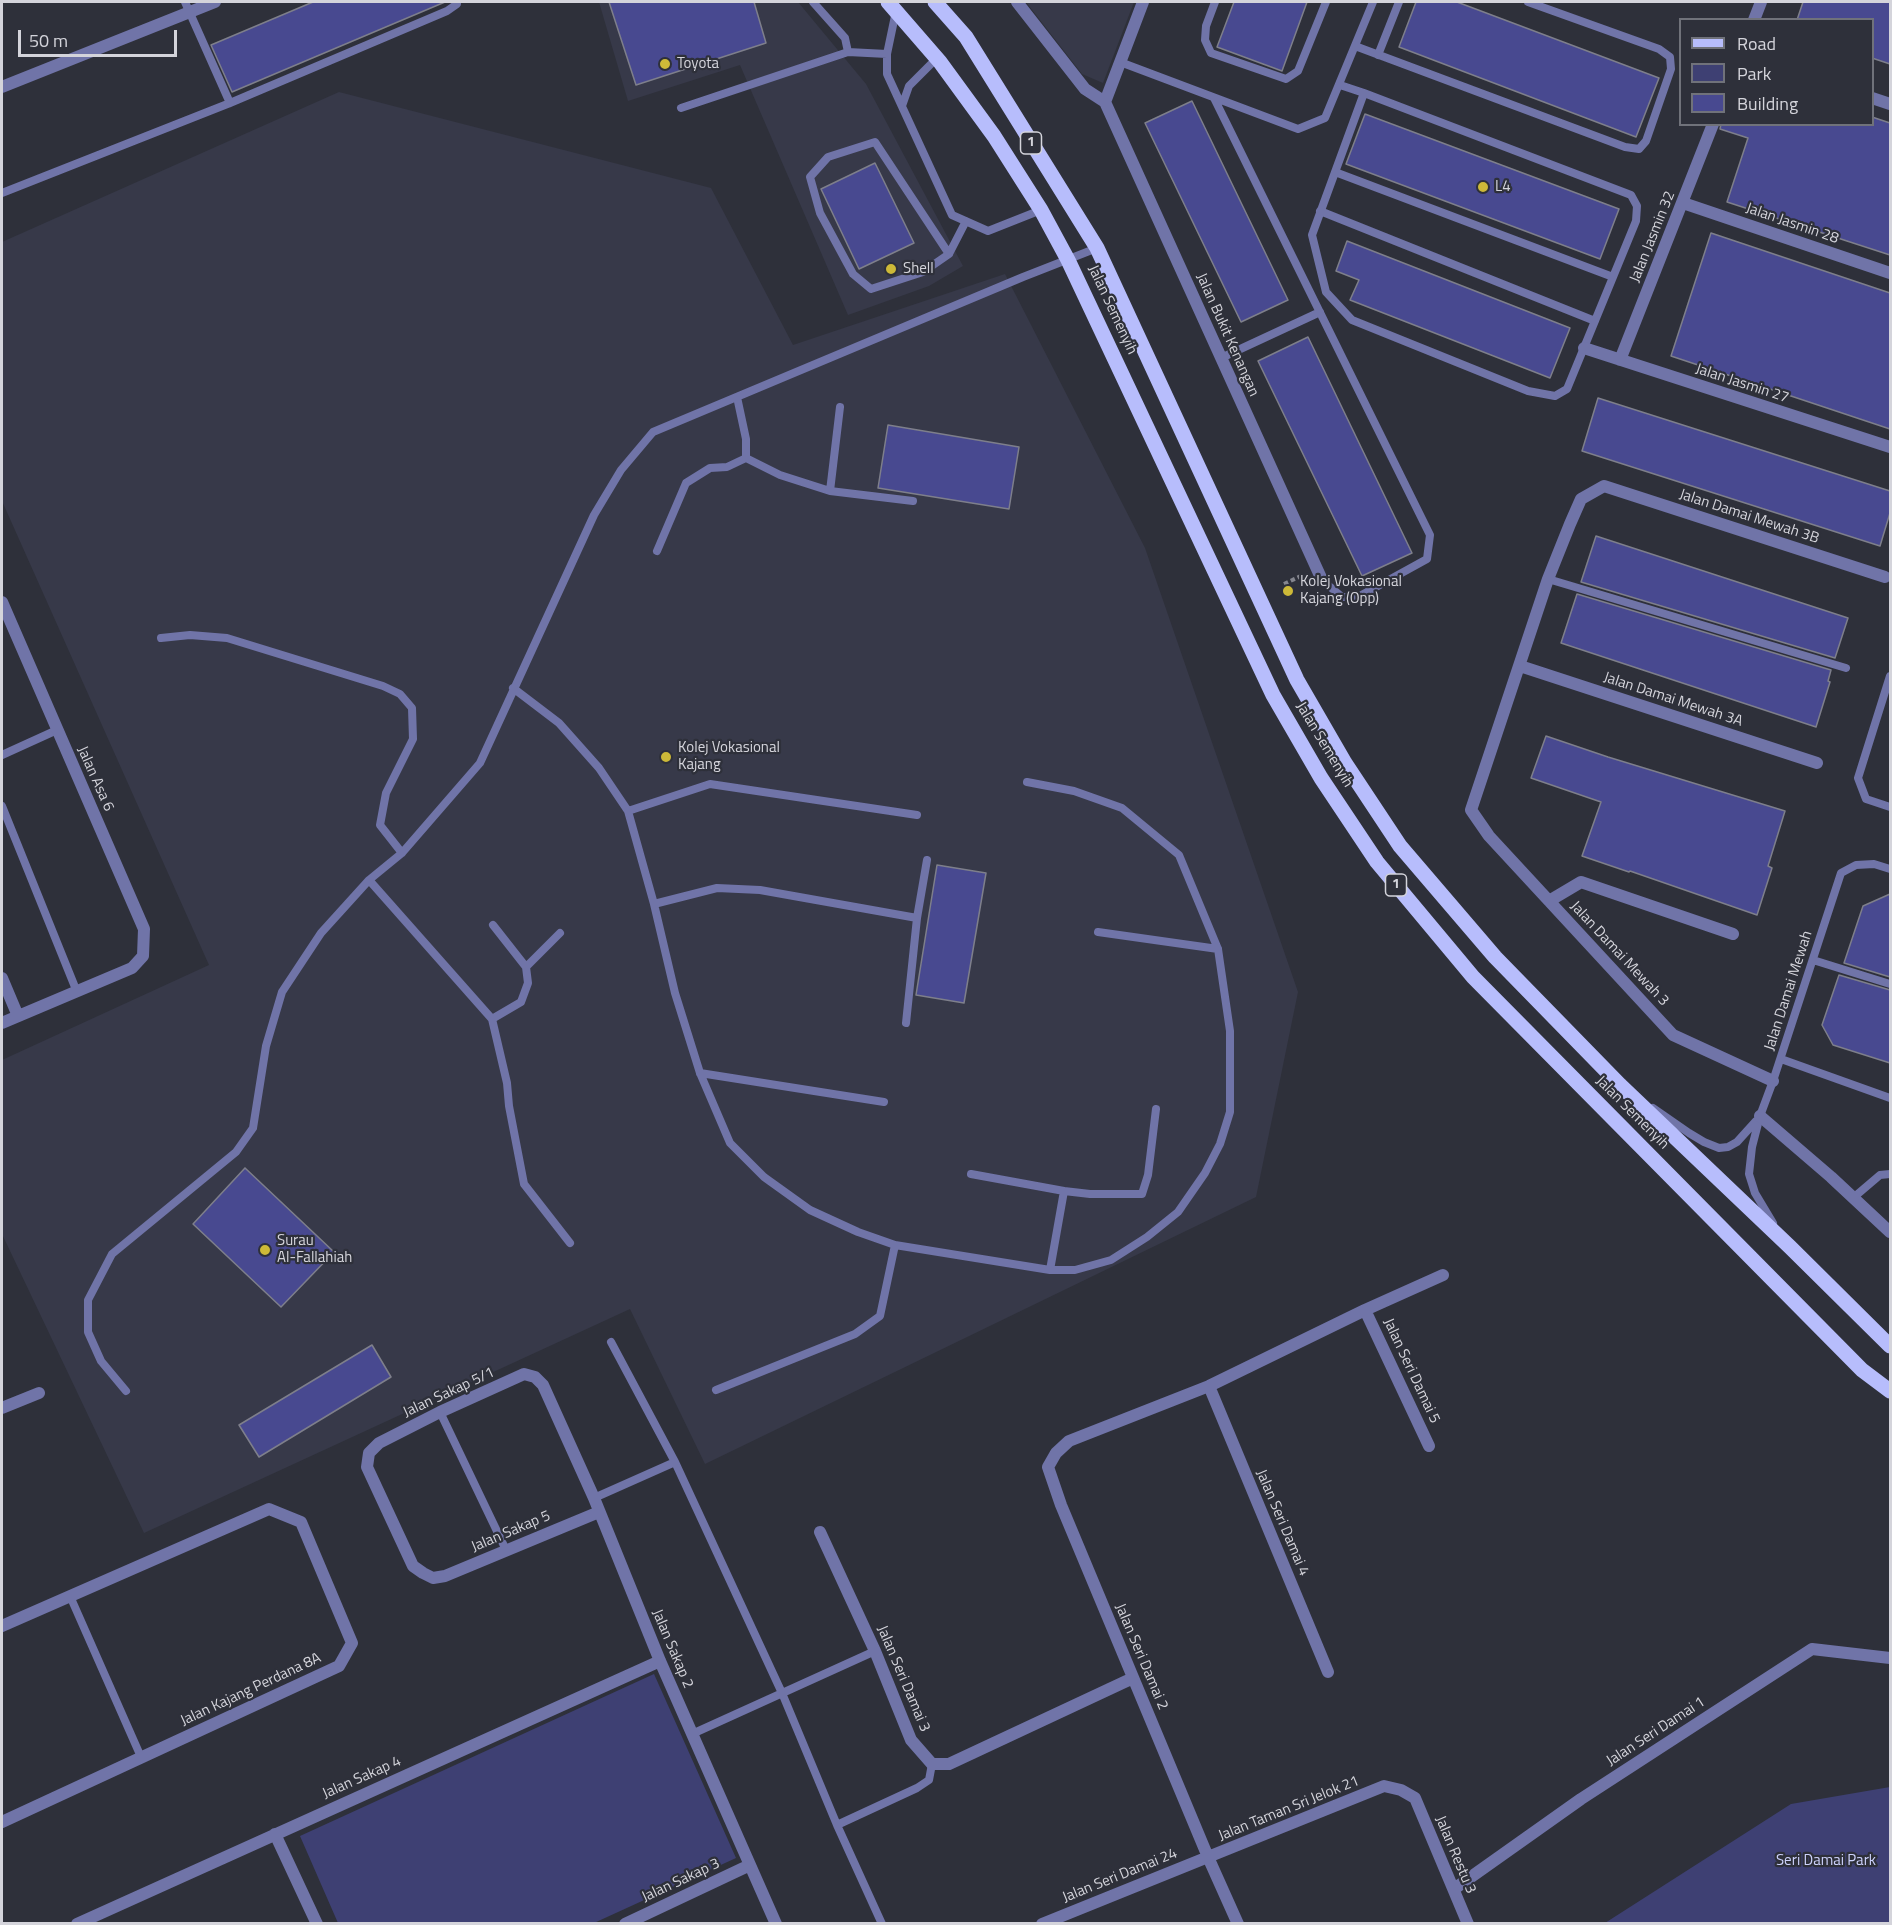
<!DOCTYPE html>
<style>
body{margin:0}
#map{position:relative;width:1892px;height:1925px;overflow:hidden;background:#2e303a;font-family:"Titillium Web",sans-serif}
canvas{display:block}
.frame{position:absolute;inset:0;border:3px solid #d4d4db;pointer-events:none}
.legend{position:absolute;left:1679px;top:18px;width:195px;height:108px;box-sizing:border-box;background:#2e303a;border:2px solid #70727a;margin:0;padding:8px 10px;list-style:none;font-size:18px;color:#d4d4db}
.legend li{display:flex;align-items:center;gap:12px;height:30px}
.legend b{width:30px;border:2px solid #70727a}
.scale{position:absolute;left:18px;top:30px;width:159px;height:27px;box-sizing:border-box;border:3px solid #d4d4db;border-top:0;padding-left:8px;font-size:18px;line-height:21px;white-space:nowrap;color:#d4d4db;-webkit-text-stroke:4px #2e303a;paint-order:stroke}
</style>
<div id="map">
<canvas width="1892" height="1925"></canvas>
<div class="frame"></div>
<ul class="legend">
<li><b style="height:8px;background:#b7bdfc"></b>Road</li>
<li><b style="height:16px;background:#3e4073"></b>Park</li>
<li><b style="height:16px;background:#484990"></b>Building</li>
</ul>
<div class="scale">50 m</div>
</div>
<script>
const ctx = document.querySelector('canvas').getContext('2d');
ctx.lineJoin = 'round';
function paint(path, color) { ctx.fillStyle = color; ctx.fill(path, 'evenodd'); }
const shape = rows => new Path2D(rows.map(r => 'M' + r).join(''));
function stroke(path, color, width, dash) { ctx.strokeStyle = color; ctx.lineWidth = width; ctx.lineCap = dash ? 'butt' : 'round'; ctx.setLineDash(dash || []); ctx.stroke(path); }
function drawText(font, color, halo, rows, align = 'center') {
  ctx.font = font + ' "Titillium Web",sans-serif'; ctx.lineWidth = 4.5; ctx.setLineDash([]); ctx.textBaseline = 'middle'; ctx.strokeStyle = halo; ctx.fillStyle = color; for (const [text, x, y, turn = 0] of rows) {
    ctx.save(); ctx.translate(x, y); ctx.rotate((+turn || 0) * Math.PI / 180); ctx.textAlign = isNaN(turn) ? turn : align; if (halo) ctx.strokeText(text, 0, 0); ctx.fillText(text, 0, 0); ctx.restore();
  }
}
const built = shape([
 [599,2,798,2,866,84,963,266,929,286,848,315,740,65,628,101],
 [1026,2,1134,2,1103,83,1082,74],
 [339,92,711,188,793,345,1005,274,1145,548,1298,992,1256,1197,705,1464,630,1309,144,1533,2,1234,2,1060,209,965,2,501,2,242]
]);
const green = shape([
 [654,1674,736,1858,594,1923,338,1923,300,1836],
 [1890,1787,1890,1923,1605,1923,1791,1804]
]);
const building = shape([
 [313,2,445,2,232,92,211,45,313,2],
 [609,2,754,2,766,43,636,85,609,2],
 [1234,2,1307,2,1282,71,1217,47,1234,2],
 [1416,2,1457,2,1659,78,1636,137,1399,47,1416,2],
 [1803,2,1890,2,1890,64,1872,58,1872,20,1797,20,1803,2],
 [1192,101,1288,300,1241,322,1145,123,1192,101],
 [1365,114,1619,209,1600,259,1346,164,1365,114],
 [1872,117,1890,123,1890,255,1727,202,1748,138,1720,129,1721,124,1872,124,1872,117],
 [875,163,914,243,859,269,821,189,875,163],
 [1711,233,1890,293,1890,429,1671,356,1711,233],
 [1347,241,1570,328,1550,378,1350,300,1359,280,1336,271,1347,241],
 [1308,337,1412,553,1362,576,1258,361,1308,337],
 [1598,398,1890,491,1890,513,1880,546,1582,451,1598,398],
 [888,425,1019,447,1009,509,878,488,888,425],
 [1596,536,1848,618,1835,658,1581,582,1596,536],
 [1577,594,1831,670,1828,681,1830,682,1816,727,1561,643,1577,594],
 [1546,736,1608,757,1785,811,1768,866,1772,868,1757,915,1630,871,1629,872,1582,856,1601,802,1531,778,1546,736],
 [937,865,986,873,964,1003,916,995,937,865],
 [1890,894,1890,977,1844,963,1863,906,1890,894],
 [1839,975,1890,990,1890,1063,1833,1045,1822,1025,1839,975],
 [245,1168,334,1252,281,1307,193,1224,245,1168],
 [372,1345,391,1377,259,1457,239,1425,372,1345]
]);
const path = shape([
 [1284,584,1303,575]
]);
const lane = shape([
 [185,2,230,103],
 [813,2,845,38,848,52],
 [1215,2,1206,26,1205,40,1211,53,1286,79,1298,71,1326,2],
 [896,11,887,54,887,74,952,215,988,231,1041,210],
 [1355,46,1625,147,1639,149,1646,141,1671,69,1670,57,1659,49,1528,2],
 [1378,55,1399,2],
 [1120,62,1298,129,1325,118,1373,2],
 [1340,85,1364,93,1631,195,1637,206,1636,221,1567,389,1555,396,1528,391,1352,320,1326,292,1312,235,1364,93],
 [1214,98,1430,535,1427,559,1358,597,1342,597,1322,580],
 [902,106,909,86,937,58],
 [681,108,848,52,887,54],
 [1335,172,1613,277],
 [2,193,230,103,447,11,457,4,457,2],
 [1320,211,1595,321],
 [949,254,875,142,828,157,810,177,820,213,853,274,871,289,923,272,949,254,966,221],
 [1221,358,1320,312],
 [746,458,780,475,830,491,913,501],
 [830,491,840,407],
 [657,551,686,483,710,468,727,467,746,458,746,439,737,397],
 [1548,579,1846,668],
 [161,638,190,635,227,638,383,686,400,694,412,708,413,739,386,793,380,825,402,853],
 [1890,676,1858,778,1866,799,1890,807],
 [513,688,559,723,599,768,628,811,654,904,675,993,700,1073,730,1143,764,1177,810,1210,858,1232,895,1245,1050,1270,1075,1270,1111,1260,1147,1237,1178,1212,1205,1173,1220,1144,1230,1112,1230,1031,1218,949,1179,855,1122,808,1074,791,1027,782],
 [2,755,57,730],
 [2,806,77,992],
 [628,811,710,784,917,815],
 [369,880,492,1019,507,1083,509,1106,524,1184,570,1243],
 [654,904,717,888,760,890,917,918],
 [1098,932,1218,949],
 [1813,960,1890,984],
 [526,967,560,933],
 [492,1019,521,1002,528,983,526,967,493,925],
 [906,1023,917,918,927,860],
 [1781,1059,1890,1098],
 [700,1073,884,1102],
 [1653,1108,1689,1133,1704,1142,1719,1148,1728,1147,1737,1142,1756,1121],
 [971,1174,1064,1191],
 [1853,1198,1880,1175,1890,1174],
 [1773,1223,1755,1193,1749,1174,1752,1147,1760,1116,1773,1081,1841,873,1856,865,1874,864,1890,869],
 [1050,1270,1064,1191,1090,1194,1142,1194,1148,1175,1156,1109],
 [611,1342,675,1462,782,1693,837,1825,882,1924],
 [716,1390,855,1334,880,1316,895,1245],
 [126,1391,101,1361,88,1332,88,1300,112,1254,236,1152,253,1128,266,1046,282,992,321,933,369,880,402,853,480,763,594,515,621,470,653,432,1023,277,1097,248],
 [440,1412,506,1550],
 [594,1498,675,1462],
 [70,1596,141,1757],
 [692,1734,875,1651],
 [837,1825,917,1788,929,1780,932,1764]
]);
const street = shape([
 [1017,2,1085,89,1105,102],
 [1754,20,1761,2],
 [2,87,215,2],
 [1872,98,1890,104],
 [1105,102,1322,580],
 [1105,102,1143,2],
 [1683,203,1890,273],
 [1584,348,1890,447],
 [1620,360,1713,124],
 [2,602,144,929,143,956,132,968,2,1023],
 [1520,666,1817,763],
 [1549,901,1581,882,1733,934],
 [2,978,18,1016],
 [1773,1081,1673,1035,1489,836,1471,810,1548,579,1570,524,1581,499,1604,486,1885,577],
 [1760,1116,1831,1177,1890,1232],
 [1365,1310,1429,1446],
 [1209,1386,1328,1672],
 [2,1408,39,1393],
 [599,1512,445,1576,433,1578,423,1573,413,1566,367,1467,369,1453,379,1443,440,1412,524,1374,535,1377,543,1385,594,1498,660,1661,776,1924],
 [820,1532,875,1651,911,1740,932,1764,949,1764,1133,1678],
 [2,1626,269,1509,301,1522,352,1643,339,1666,2,1822],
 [275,1834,317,1924],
 [1454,1889,1581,1799,1812,1649,1890,1658],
 [77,1924,660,1661],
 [625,1924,750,1865],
 [1042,1924,1208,1857,1061,1505,1048,1467,1056,1453,1069,1441,1209,1386,1365,1310,1443,1275],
 [1238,1924,1208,1857,1384,1786,1401,1790,1415,1798,1468,1924]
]);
const primary = shape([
 [888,2,940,62,994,136,1041,210,1068,260,1273,695,1321,778,1377,862,1473,977,1862,1370,1890,1391],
 [935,2,966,37,1097,248,1297,680,1345,763,1400,846,1495,957,1620,1085,1790,1247,1890,1346]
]);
const markers = [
 [665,64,6,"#cdb938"],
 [1483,187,6,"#cdb938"],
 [891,269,6,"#cdb938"],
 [1288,591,6,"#cdb938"],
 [666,757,6,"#cdb938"],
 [265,1250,6,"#cdb938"]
];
const shields = [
 [1031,143,21],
 [1396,885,21]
];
const shieldNames = [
 ["1",1031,143],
 ["1",1396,885]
];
const poiNames = [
 ["Toyota",677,64],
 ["L4",1495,187],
 ["Shell",903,269],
 ["Kolej Vokasional",1300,582],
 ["Kajang (Opp)",1300,599],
 ["Kolej Vokasional",678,748],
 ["Kajang",678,765],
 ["Surau",277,1241],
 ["Al-Fallahiah",277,1258]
];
const streetNames = [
 ["Jalan Jasmin 28",1792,224,19],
 ["Jalan Jasmin 32",1653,237,-68],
 ["Jalan Semenyih",1112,310,65],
 ["Jalan Bukit Kenangan",1227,335,66],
 ["Jalan Jasmin 27",1742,384,18],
 ["Jalan Damai Mewah 3B",1749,517,18],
 ["Jalan Damai Mewah 3A",1673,700,18],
 ["Jalan Semenyih",1324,745,59],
 ["Jalan Asa 6",95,779,66],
 ["Jalan Damai Mewah 3",1619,954,47],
 ["Jalan Damai Mewah",1789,991,-72],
 ["Jalan Semenyih",1632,1113,45],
 ["Jalan Seri Damai 5",1411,1371,65],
 ["Jalan Sakap 5/1",449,1393,-25],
 ["Jalan Seri Damai 4",1282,1523,67],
 ["Jalan Sakap 5",511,1532,-23],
 ["Jalan Sakap 2",672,1649,67],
 ["Jalan Seri Damai 2",1141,1657,67],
 ["Jalan Seri Damai 3",903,1679,67],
 ["Jalan Kajang Perdana 8A",251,1690,-25],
 ["Jalan Seri Damai 1",1656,1732,-33],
 ["Jalan Sakap 4",362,1778,-24],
 ["Jalan Taman Sri Jelok 21",1289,1809,-22],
 ["Jalan Restu 3",1455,1855,67],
 ["Jalan Seri Damai 24",1120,1876,-22],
 ["Jalan Sakap 3",681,1881,-25]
];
const parkNames = [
 ["Seri Damai Park",1826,1861]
];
paint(built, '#373949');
paint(green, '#3e4073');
paint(building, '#484990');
stroke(building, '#7e7f8b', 1.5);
stroke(path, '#85868f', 4, [4.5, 3]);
stroke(lane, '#7074a8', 8);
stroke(street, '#7074a8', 12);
stroke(primary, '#b7bdfc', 15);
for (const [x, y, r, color] of markers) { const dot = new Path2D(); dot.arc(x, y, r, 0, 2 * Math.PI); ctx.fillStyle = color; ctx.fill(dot); stroke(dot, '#2e303a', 2); }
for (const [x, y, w] of shields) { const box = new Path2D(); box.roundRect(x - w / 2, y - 11, w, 22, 4.5); ctx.fillStyle = '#2e303a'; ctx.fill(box); stroke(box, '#d4d4db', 1.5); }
drawText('bold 14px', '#d4d4db', null, shieldNames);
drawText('15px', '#d4d4db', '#2e303a', poiNames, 'left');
drawText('15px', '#d4d4db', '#2e303a', streetNames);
drawText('15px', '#ccd1fb', '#2e303a', parkNames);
</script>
